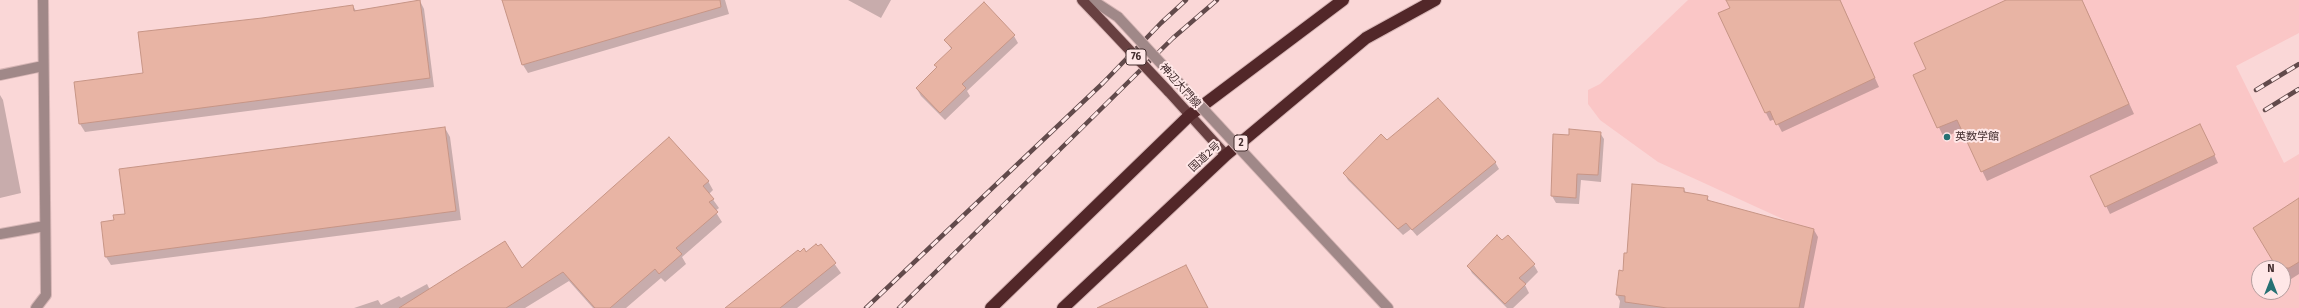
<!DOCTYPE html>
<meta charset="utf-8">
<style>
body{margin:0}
#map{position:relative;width:2299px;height:308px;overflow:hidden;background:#fad7d7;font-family:"Fira Sans",sans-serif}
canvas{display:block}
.north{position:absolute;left:2251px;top:260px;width:40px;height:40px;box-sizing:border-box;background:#ffe7e7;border:1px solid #b49d9d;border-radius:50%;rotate:0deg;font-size:11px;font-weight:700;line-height:16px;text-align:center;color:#442e2f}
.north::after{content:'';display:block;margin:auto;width:14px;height:18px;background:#267173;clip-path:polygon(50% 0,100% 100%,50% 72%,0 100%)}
</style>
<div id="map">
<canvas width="2299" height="308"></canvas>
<div class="north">N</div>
</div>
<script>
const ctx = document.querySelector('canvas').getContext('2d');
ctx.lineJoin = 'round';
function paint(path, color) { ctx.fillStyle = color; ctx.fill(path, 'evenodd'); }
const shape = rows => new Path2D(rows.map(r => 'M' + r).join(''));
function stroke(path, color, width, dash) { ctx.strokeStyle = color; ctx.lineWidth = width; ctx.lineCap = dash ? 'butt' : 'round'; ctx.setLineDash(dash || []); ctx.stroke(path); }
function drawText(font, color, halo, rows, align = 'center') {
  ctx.font = font + ' "Fira Sans","Noto Sans JP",sans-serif'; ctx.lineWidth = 4; ctx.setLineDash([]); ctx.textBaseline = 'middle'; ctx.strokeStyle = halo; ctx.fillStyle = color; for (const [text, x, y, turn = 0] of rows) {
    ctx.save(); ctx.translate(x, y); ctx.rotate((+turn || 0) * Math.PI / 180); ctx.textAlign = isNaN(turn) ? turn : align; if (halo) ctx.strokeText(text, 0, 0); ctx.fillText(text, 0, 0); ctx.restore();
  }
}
const built = shape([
 [1688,0,2299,0,2299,33,2236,66,2284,163,2299,154,2299,308,1780,308,1798,226,1658,162,1600,120,1588,104,1588,90,1600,84],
 [2259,268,2283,268,2283,292,2259,292]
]);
const shadow = shape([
 [504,0,725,0,729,14,528,73,523,65],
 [848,0,891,0,881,18],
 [1735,0,1840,0,1879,87,1782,132,1775,119,1770,121,1766,113,1719,13,1731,8],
 [2009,0,2082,0,2134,114,1987,181,1962,129,1944,138,1914,75,1928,70],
 [420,1,424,9,434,87,85,132,80,124,144,74,263,19,353,6,356,11],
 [1014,36,1018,43,967,91,970,96,945,120,921,96,917,89,938,68,936,65,952,50,945,40],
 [0,95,3,100,21,193,0,198],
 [445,128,450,137,461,220,111,265,106,257,115,221,126,215],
 [1600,133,1604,139,1601,182,1581,180,1579,204,1556,203,1552,196,1570,136],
 [2204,133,2218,163,2110,214,2092,177],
 [1495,162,1499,169,1417,236,1411,229,1403,235,1348,180,1344,173],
 [708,181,713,190,709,194,719,208,715,211,722,222,682,257,686,264,665,282,661,278,626,308,593,308,569,281,525,308,354,308,378,300,381,305,399,296,401,298,427,284,430,290,522,269],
 [1684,189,1686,193,1707,197,1710,202,1814,230,1818,237,1804,308,1619,308,1620,301,1617,295,1628,254],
 [2299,201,2299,274,2288,281,2285,276,2283,277,2283,268,2278,268],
 [821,245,841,273,797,308,729,308,800,253,806,253],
 [1534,265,1538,272,1525,285,1529,293,1513,308,1507,308,1472,273,1468,266]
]);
const building = shape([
 [420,0,430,78,79,124,74,82,143,73,138,32,262,18,353,5,354,11,420,0],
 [502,0,720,0,721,7,522,65,502,0],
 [1726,0,1840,0,1875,78,1776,125,1770,111,1765,113,1718,13,1730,8,1726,0],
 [2006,0,2082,0,2129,104,1981,172,1957,120,1937,128,1913,75,1926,69,1914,43,2006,0],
 [984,2,1015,35,962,84,966,88,940,113,916,88,937,67,934,65,952,48,944,40,984,2],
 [1438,98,1496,162,1412,230,1406,223,1398,229,1343,173,1381,134,1387,140,1438,98],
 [2200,124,2215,155,2105,207,2090,176,2200,124],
 [445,127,456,211,105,257,101,222,114,220,113,215,125,214,119,169,445,127],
 [1569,129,1601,132,1598,175,1577,174,1576,198,1551,196,1553,134,1569,135,1569,129],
 [669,137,709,181,703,186,714,199,709,202,718,212,676,248,682,254,659,274,655,269,610,308,595,308,563,272,506,308,399,308,505,241,522,268,669,137],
 [1632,184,1684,188,1684,192,1708,196,1707,200,1814,229,1799,308,1667,308,1625,302,1625,296,1616,295,1619,270,1623,271,1624,253,1627,253,1632,184],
 [2299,198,2299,262,2289,268,2277,268,2253,228,2299,198],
 [1497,235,1502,240,1508,235,1535,264,1519,278,1526,284,1505,304,1467,266,1497,235],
 [816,244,818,246,821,244,836,263,780,308,725,308,798,250,800,252,804,248,806,252,816,244],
 [1186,265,1208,308,1097,308,1186,265]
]);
const minor = shape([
 [1092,0,1118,17],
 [0,75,43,66],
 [1292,205,1388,308],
 [0,234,45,226],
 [36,308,46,295,43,0]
]);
const major = shape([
 [1082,0,1104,23],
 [1168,91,1226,155]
]);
const highway = shape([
 [991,308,1190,115,1343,0],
 [1063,308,1226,155,1366,38,1435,0]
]);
const rail = shape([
 [2256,90,2299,64],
 [2265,110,2299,89],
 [866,308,1103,83,1161,23,1186,0],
 [899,308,1173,38,1217,0]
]);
const minorBridge = shape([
 [1118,17,1292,205]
]);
const majorBridge = shape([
 [1104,23,1168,91]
]);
const markers = [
 [1947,137,4,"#267173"]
];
const shields = [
 [1136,57,20],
 [1241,143,14]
];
const shieldNames = [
 ["76",1136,57],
 ["2",1241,143]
];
const streetNames = [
 ["神辺大門線",1180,86,48],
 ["国道2号",1205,157,-43]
];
const poiNames = [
 ["英数学館",1955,137]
];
paint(built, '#fac6c6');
paint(shadow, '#0003');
paint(building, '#e8b4a4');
stroke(building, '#c79586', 1);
stroke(minor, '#d6b5b5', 12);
stroke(major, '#d6b5b5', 12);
stroke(highway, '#d6b5b5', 14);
stroke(minor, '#a08888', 10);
stroke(major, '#684041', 10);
stroke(highway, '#522729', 12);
stroke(rail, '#624a4b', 4.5);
stroke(rail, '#ffe7e7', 3, [9]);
stroke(minorBridge, '#d6b5b5', 12, []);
stroke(majorBridge, '#d6b5b5', 12, []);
stroke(minorBridge, '#a08888', 10);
stroke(majorBridge, '#684041', 10);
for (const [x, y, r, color] of markers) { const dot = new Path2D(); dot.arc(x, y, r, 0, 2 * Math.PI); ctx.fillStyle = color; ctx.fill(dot); stroke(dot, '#ffe7e7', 1.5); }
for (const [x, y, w] of shields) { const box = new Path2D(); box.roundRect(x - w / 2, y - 8, w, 16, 3); ctx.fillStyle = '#ffe7e7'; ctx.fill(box); stroke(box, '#442e2f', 1); }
drawText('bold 10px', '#442e2f', null, shieldNames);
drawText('11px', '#442e2f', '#ffe7e7', streetNames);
drawText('11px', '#442e2f', '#ffe7e7', poiNames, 'left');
</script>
